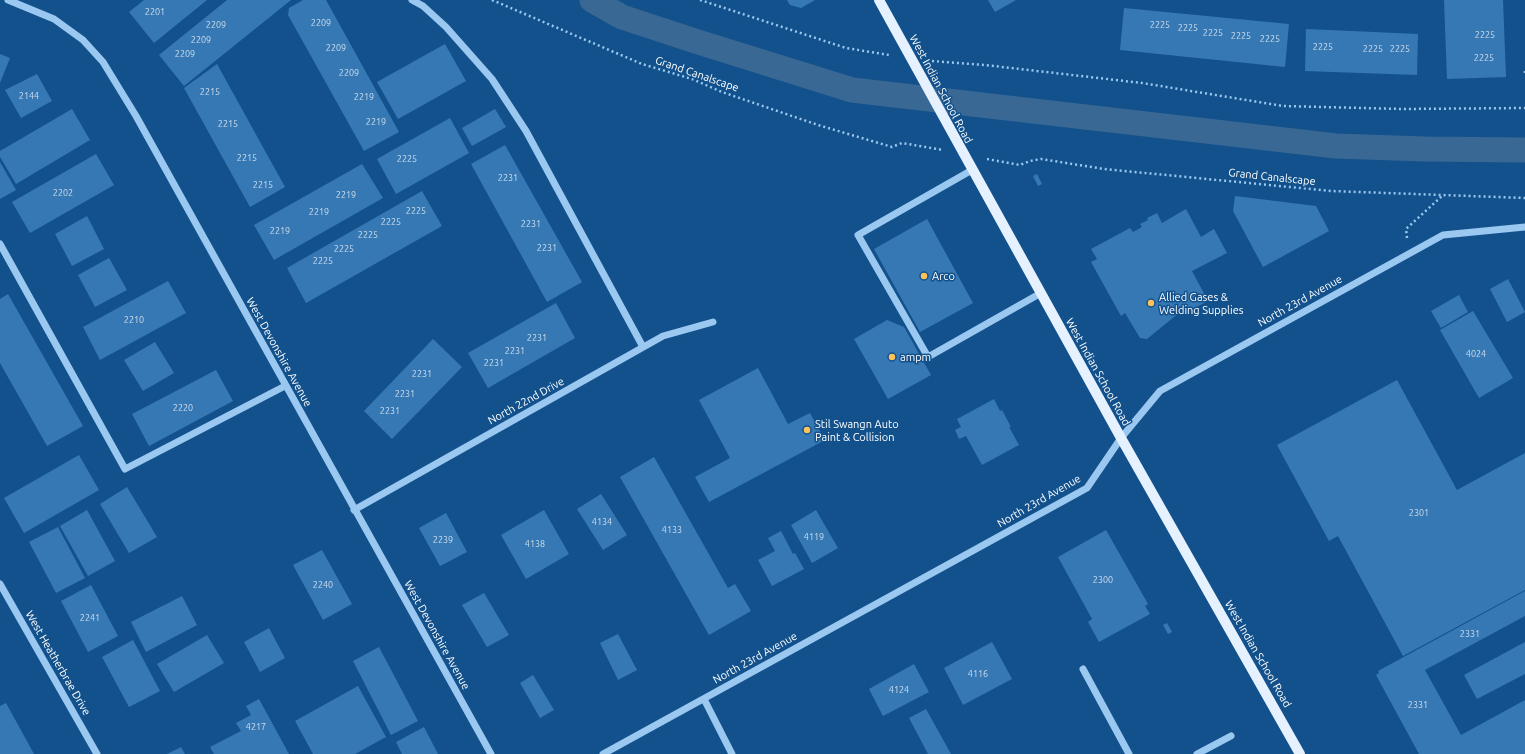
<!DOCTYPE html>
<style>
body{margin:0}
canvas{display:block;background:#12518c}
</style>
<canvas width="1525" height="754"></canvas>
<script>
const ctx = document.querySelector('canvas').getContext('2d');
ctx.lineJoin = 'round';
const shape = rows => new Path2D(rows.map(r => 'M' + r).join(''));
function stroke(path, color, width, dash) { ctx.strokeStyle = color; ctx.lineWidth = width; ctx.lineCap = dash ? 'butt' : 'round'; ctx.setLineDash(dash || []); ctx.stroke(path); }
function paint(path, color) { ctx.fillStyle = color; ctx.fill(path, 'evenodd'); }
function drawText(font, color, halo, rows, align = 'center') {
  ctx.font = font + ' Ubuntu,sans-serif'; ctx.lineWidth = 3; ctx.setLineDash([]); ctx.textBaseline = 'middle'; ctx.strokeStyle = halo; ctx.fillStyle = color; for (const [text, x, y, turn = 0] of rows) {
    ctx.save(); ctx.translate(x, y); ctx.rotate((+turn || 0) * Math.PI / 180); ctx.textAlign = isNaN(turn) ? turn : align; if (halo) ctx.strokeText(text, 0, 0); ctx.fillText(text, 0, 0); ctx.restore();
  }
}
const canal = shape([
 [592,0,622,17,695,41,852,90,1336,146,1425,149,1525,150]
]);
const building = shape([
 [144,0,207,0,154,43,129,12],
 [227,0,291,0,184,86,159,55],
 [303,0,326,0,399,132,364,151,288,15,289,8],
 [787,0,815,0,801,8,790,5],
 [988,0,1016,0,995,12],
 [1444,0,1503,0,1506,77,1447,79],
 [1124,8,1289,24,1285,67,1120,50],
 [1306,29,1418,34,1417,75,1305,71],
 [445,44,466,81,398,119,377,82],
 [0,54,10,58,0,83],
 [217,64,285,187,250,207,184,88],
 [37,74,52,101,21,118,5,90],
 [72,109,90,140,16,184,0,157,0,151],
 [495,109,506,127,472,146,462,128],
 [450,118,469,153,396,194,377,159],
 [505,145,582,282,547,302,471,164],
 [96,154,114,185,30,233,12,202],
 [0,162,16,190,0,199],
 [362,164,383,198,274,260,254,225],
 [1037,174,1042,184,1038,186,1033,176],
 [422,191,442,226,306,303,287,268],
 [1235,196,1316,206,1329,231,1263,267,1233,211],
 [1186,209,1201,237,1214,229,1227,253,1192,271,1208,301,1187,312,1185,308,1147,339,1140,338,1125,313,1121,316,1091,262,1097,259,1091,249,1130,228,1133,232,1142,227,1140,224,1148,220,1147,218,1157,213,1162,223],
 [87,216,104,249,72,266,55,234],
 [927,219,973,303,920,332,874,249],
 [109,258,127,290,95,307,78,275],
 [1508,279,1525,312,1507,322,1490,289],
 [168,281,186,313,100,360,83,327],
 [8,294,83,426,47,446,0,363,0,299],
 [1459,295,1468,312,1441,328,1431,311],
 [556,303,575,338,488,388,468,353],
 [1473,311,1513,378,1479,398,1440,330],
 [887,320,904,327,931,375,888,399,854,339],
 [433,339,462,367,392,439,364,411],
 [155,342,174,373,143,391,124,360],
 [758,368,788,424,810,413,825,440,709,502,695,477,730,458,699,400],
 [216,370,233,401,149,446,132,414],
 [1397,380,1457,490,1525,453,1525,590,1403,656,1338,536,1329,541,1277,445],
 [994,399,1000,411,1002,410,1011,427,1009,427,1019,445,982,465,966,436,959,439,955,430,961,427,957,419],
 [79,455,99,490,24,533,4,498],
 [654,457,728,588,735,584,751,611,709,635,620,477],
 [127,487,157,537,129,553,100,504],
 [601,494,627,535,603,550,577,509],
 [87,510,115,561,88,576,60,526],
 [544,510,569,554,526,579,501,535],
 [816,510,838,548,812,563,791,525],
 [446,513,467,552,440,566,419,528],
 [58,527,85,578,56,593,29,542],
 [1106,530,1148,604,1145,606,1150,614,1099,642,1088,622,1092,619,1058,557],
 [781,531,793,554,795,553,804,569,772,586,758,560,775,551,768,538],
 [322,550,352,604,323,620,293,565],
 [91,585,118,636,88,652,61,601],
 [1525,591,1525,616,1425,670,1461,735,1525,700,1525,754,1419,754,1376,675,1379,673,1378,671],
 [484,593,509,635,487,647,462,605],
 [182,596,197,625,146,652,131,622],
 [1167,623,1172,632,1168,634,1163,625],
 [269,628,285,658,260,672,244,642],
 [618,634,637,670,618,680,600,643],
 [207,635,224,663,174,692,157,664],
 [133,640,160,691,129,707,102,657],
 [992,642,1012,679,963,705,944,668],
 [1525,642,1525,674,1477,699,1464,675],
 [379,647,418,721,391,735,353,661],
 [914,664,929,692,883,716,869,689],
 [533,675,554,710,540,718,520,683],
 [358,686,386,737,355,754,313,754,295,721],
 [259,699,289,754,214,754,210,747,241,731,236,723,251,715,246,706],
 [6,703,34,754,0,754,0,706],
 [926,709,951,754,928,754,909,718],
 [424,727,438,754,402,754,396,742],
 [181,747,185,754,167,754]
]);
const path = shape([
 [492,0,642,64,692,79,722,92,818,125,892,147,902,143,943,150],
 [700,0,846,48,889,55],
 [932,61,985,65,1142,83,1283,106,1403,109,1525,108],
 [1525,71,1525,75],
 [987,159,1020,165,1030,161,1041,159,1104,169,1331,191,1525,198],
 [1407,238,1406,229,1442,196]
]);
const minor = shape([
 [8,0,54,19,83,40,103,62,136,116,491,754],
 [412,0,423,6,446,27,492,79,526,131,643,347],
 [972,170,858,235,928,357,1041,293],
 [0,244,125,469,285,386],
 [354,510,663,336,713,322],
 [0,584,97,754],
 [1083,669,1129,754],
 [704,699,732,754],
 [603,754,1087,488,1121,438,1160,391,1443,235,1525,227],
 [1197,754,1231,736]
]);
const major = shape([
 [879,0,1121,438,1300,754]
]);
const markers = [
 [924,276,4,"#ffc35b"],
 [1151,303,4,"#ffc35b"],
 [892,357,4,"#ffc35b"],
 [807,430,4,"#ffc35b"]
];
const numberNames = [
 ["2201",155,12],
 ["2209",321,23],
 ["2209",216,25],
 ["2225",1160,25],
 ["2225",1188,28],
 ["2225",1213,33],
 ["2225",1485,35],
 ["2225",1241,36],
 ["2225",1270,39],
 ["2209",201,40],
 ["2225",1323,47],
 ["2209",336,48],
 ["2225",1373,49],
 ["2225",1400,49],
 ["2209",185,54],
 ["2225",1484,58],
 ["2209",349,73],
 ["2215",210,92],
 ["2144",29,96],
 ["2219",364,97],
 ["2219",376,122],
 ["2215",228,124],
 ["2215",247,158],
 ["2225",407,159],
 ["2231",508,178],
 ["2215",263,185],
 ["2202",63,193],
 ["2219",346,195],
 ["2225",416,211],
 ["2219",319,212],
 ["2225",391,222],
 ["2231",531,224],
 ["2219",280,231],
 ["2225",368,235],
 ["2231",547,248],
 ["2225",344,249],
 ["2225",323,261],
 ["2210",134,320],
 ["2231",537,338],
 ["2231",515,351],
 ["4024",1476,354],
 ["2231",494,363],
 ["2231",422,374],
 ["2231",405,394],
 ["2220",183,408],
 ["2231",390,411],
 ["2301",1419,513],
 ["4134",602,522],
 ["4133",672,530],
 ["4119",814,537],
 ["2239",443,540],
 ["4138",535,544],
 ["2300",1103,580],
 ["2240",323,585],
 ["2241",90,618],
 ["2331",1470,634],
 ["4116",978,674],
 ["4124",899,690],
 ["2331",1418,705],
 ["4217",256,727]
];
const streetNames = [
 ["Grand Canalscape",697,74,19],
 ["West Indian School Road",941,89,62],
 ["Grand Canalscape",1272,177,6],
 ["North 23rd Avenue",1300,301,-29],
 ["West Devonshire Avenue",279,352,61],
 ["West Indian School Road",1098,372,61],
 ["North 22nd Drive",526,401,-29],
 ["North 23rd Avenue",1039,501,-30],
 ["West Devonshire Avenue",437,635,61],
 ["West Indian School Road",1258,654,60],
 ["North 23rd Avenue",755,658,-29],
 ["West Heatherbrae Drive",58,663,60]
];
const poiNames = [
 ["Arco",932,276],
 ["Allied Gases &",1159,297],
 ["Welding Supplies",1159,310],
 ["ampm",900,357],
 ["Stil Swangn Auto",815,424],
 ["Paint & Collision",815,437]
];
stroke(canal, '#3a6894', 25);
paint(building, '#3678b4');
stroke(path, '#9bc8f1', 2.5, [2, 3]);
stroke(minor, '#9bc8f1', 7);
stroke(major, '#e5f1ff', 10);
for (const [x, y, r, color] of markers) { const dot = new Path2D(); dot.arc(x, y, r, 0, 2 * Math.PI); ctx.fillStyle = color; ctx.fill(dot); stroke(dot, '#12518c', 1.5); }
drawText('9px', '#cdddec', null, numberNames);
drawText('11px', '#fff', '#12518c', streetNames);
drawText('11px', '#fff', '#12518c', poiNames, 'left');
</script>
